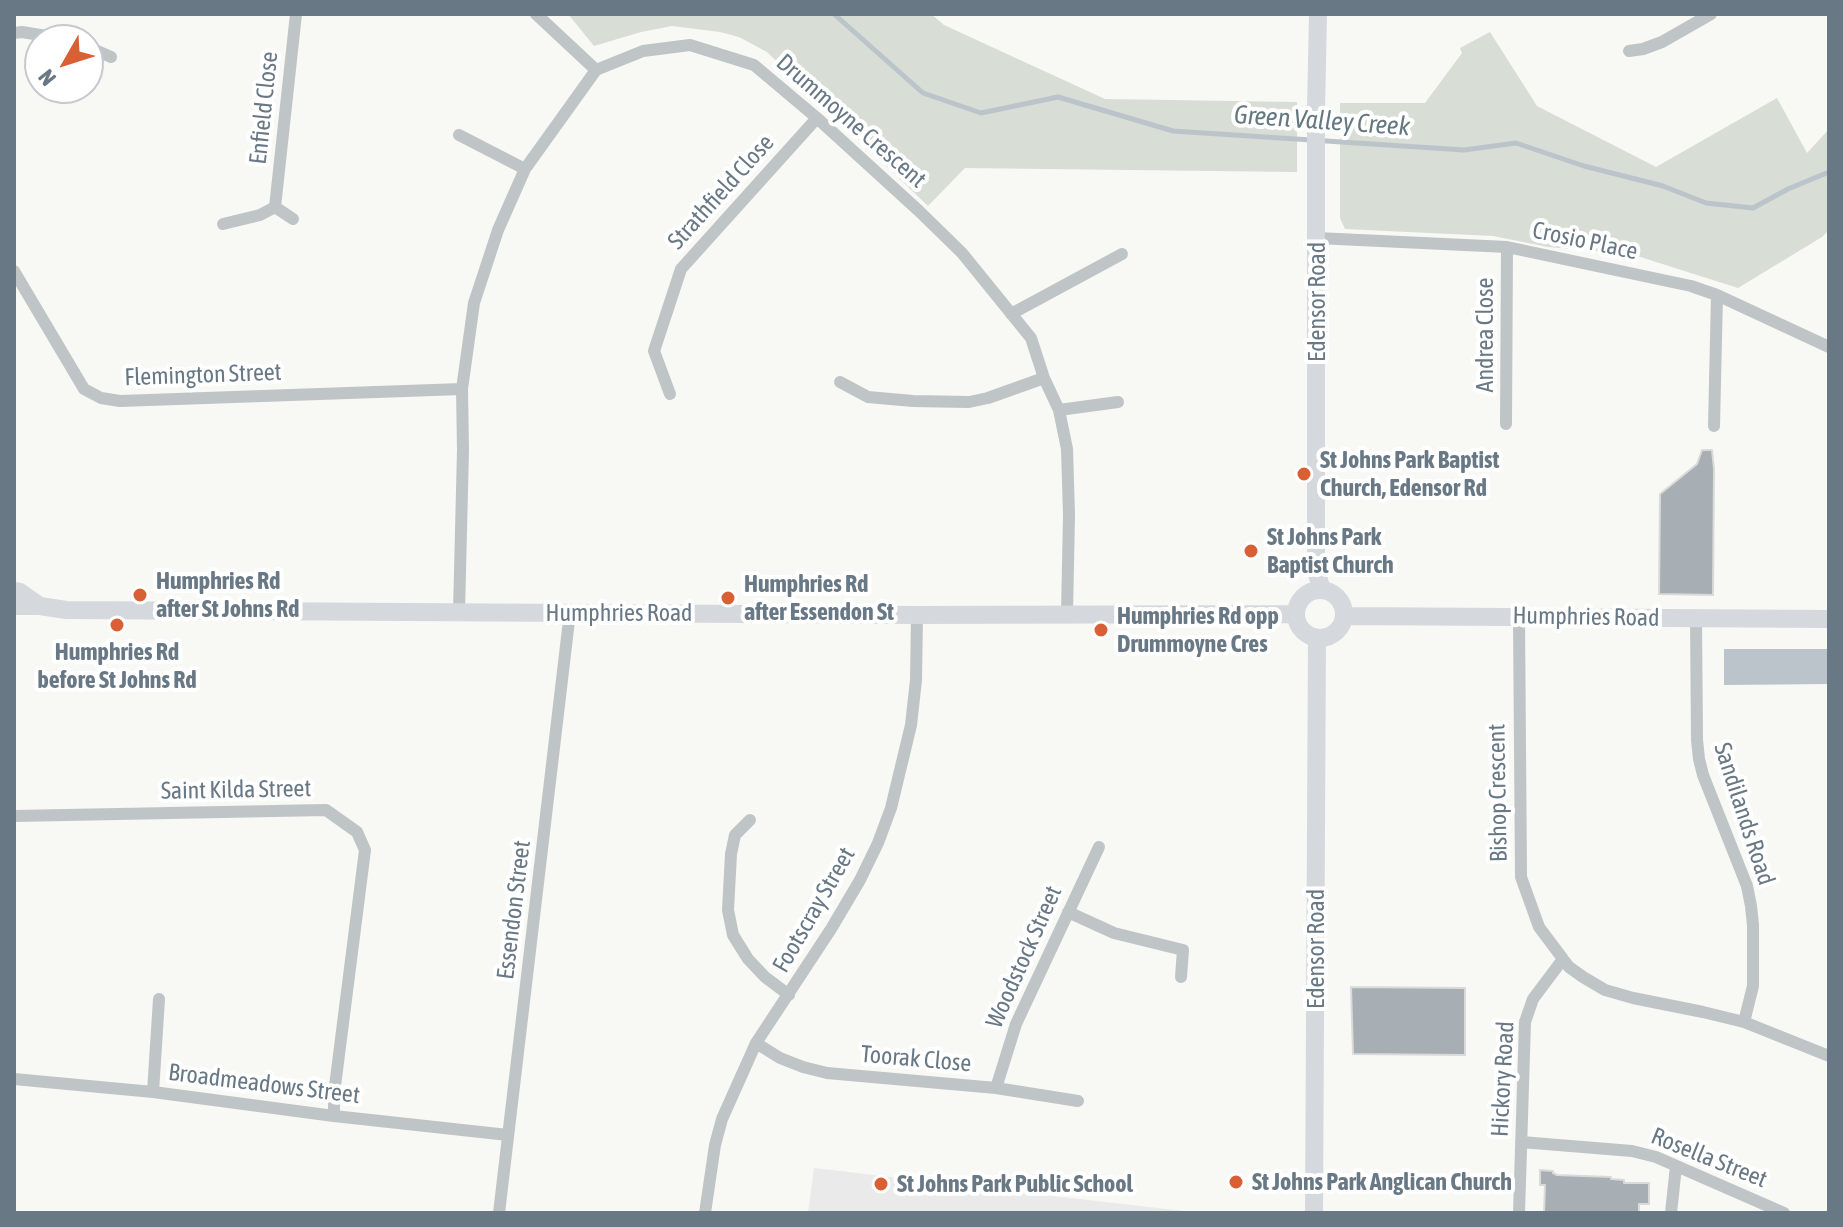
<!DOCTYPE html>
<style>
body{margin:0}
#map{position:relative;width:1843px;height:1227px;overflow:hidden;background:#f8f8f5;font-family:"Asap Condensed",sans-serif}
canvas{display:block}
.frame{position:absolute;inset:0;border:16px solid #697885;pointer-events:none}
.north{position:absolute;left:24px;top:24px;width:80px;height:80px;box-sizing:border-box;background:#fff;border:2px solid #c3c9ce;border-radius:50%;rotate:231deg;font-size:22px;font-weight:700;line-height:32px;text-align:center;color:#697885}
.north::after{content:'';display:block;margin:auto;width:28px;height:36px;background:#d95f34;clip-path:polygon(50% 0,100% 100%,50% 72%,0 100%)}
</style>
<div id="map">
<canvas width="1843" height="1227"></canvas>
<div class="frame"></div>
<div class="north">N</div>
</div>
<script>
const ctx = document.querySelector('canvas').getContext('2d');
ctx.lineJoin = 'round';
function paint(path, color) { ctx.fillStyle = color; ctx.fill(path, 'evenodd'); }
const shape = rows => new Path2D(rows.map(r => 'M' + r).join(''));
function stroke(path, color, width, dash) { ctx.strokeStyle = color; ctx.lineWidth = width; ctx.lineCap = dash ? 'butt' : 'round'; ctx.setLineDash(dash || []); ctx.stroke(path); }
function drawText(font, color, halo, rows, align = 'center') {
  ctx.font = font + ' "Asap Condensed",sans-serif'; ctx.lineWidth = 8; ctx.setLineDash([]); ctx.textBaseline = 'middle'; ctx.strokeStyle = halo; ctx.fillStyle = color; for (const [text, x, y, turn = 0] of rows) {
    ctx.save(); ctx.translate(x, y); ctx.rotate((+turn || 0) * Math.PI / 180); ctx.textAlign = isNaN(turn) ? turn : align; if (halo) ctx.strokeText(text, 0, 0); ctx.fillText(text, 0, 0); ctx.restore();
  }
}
const built = shape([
 [814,1168,1088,1200,1201,1213,808,1213]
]);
const green = shape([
 [568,14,931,14,944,25,1105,99,1297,102,1297,172,965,168,928,206,767,52,739,37,720,32,672,26,641,32,594,46],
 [1490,32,1537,106,1656,167,1777,98,1807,153,1829,129,1829,230,1822,237,1738,288,1631,254,1548,247,1493,236,1345,229,1340,218,1340,103,1425,103,1462,53,1460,48]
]);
const water = shape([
 [1724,649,1829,649,1829,684,1724,685]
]);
const stream = shape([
 [834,14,923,93,981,113,1058,97,1173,131,1464,150,1516,143,1584,166,1663,186,1706,203,1753,208,1788,189,1829,172]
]);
const building = shape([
 [1702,450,1712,450,1714,469,1713,595,1659,594,1660,494,1697,464,1702,450],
 [1351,987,1465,988,1465,1055,1353,1054,1351,987],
 [1540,1170,1553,1171,1553,1173,1557,1175,1611,1177,1611,1179,1624,1180,1624,1183,1649,1183,1649,1204,1639,1204,1639,1213,1544,1213,1545,1185,1540,1185,1540,1170]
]);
const street = shape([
 [536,14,596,70],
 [14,33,22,32,71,40],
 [88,47,111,57],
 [1629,51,1643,49,1662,42,1711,14],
 [459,135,525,169],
 [275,207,293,219],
 [223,224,260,215,275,207,296,14],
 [1317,238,1507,247,1691,286,1717,295,1829,347],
 [14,271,84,389,101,398,120,401,462,389],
 [1011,314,1122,254],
 [840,382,868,397,913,401,969,402,988,398,1044,378],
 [670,394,654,351,681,269,817,118],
 [1059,410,1118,402],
 [1506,424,1507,247],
 [1714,426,1717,295],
 [459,612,463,450,462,389,474,303,498,230,525,169,596,70,643,51,690,45,754,65,817,118,919,211,962,253,1031,338,1044,378,1059,410,1067,449,1069,515,1067,614],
 [1519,617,1521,877,1539,927,1569,967,1583,977,1605,990,1633,998,1703,1012,1744,1022,1829,1056],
 [1696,618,1697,740,1699,759,1703,775,1747,886,1751,906,1753,925,1753,986,1744,1022],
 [14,816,326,810,357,832,365,850,334,1094,334,1116],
 [750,820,735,835,731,854,728,910,733,935,748,959,765,977,789,995],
 [1068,912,1114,933,1183,950,1181,977],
 [756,1043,780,1058,803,1067,827,1073,996,1088,1078,1101],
 [14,1079,153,1092,334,1116,508,1135],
 [996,1088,1016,1024,1099,847],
 [153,1092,159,999],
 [1521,1142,1632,1151,1656,1157,1784,1213],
 [499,1213,570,612],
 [705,1213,715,1145,722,1119,756,1043,831,929,860,880,878,843,891,808,911,725,916,680,917,615],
 [1519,1213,1525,1022,1533,999,1563,959],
 [1671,1213,1676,1166]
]);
const secondary = shape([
 [1318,14,1316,111,1316,554,1317,574,1322,590],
 '1296 614a24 24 0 1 1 48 0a24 24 0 1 1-48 0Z',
 [14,591,20,592,40,606],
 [14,606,40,606,66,610,917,615,1296,614],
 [1344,616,1829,619],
 [1314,1213,1317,638]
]);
const markers = [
 [1304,474,8,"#d95f34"],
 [1251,551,8,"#d95f34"],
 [140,595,8,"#d95f34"],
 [728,598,8,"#d95f34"],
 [117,625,8,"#d95f34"],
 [1101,630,8,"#d95f34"],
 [1236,1182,8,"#d95f34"],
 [881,1184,8,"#d95f34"]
];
const streetNames = [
 ["Enfield Close",264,108,-84],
 ["Drummoyne Crescent",851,121,41],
 ["Strathfield Close",721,192,-48],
 ["Crosio Place",1585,241,12],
 ["Edensor Road",1317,302,-90],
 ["Andrea Close",1485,335,-90],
 ["Flemington Street",203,375,-2],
 ["Humphries Road",619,613],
 ["Humphries Road",1586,617,1],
 ["Saint Kilda Street",236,790,-1],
 ["Bishop Crescent",1498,793,-91],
 ["Sandilands Road",1744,814,72],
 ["Essendon Street",514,910,-83],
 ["Footscray Street",814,910,-60],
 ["Edensor Road",1316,949,-90],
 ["Woodstock Street",1024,957,-66],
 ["Toorak Close",916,1059,5],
 ["Hickory Road",1503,1079,-87],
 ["Broadmeadows Street",264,1084,7],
 ["Rosella Street",1709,1158,22]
];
const poiNames = [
 ["St Johns Park Baptist",1320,460],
 ["Church, Edensor Rd",1320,488],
 ["St Johns Park",1267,537],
 ["Baptist Church",1267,565],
 ["Humphries Rd",156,581],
 ["after St Johns Rd",156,609],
 ["Humphries Rd",744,584],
 ["after Essendon St",744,612],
 ["Humphries Rd opp",1117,616],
 ["Drummoyne Cres",1117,644],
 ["Humphries Rd",117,652,"center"],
 ["before St Johns Rd",117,680,"center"],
 ["St Johns Park Anglican Church",1252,1182],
 ["St Johns Park Public School",897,1184]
];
const waterNames = [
 ["Green Valley Creek",1322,121,4]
];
paint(built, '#e9eae9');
paint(green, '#d8ddd5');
paint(water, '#bbc4ca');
stroke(stream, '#bbc4ca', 5);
paint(building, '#a7afb5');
stroke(building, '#dadad8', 2);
stroke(street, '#bfc4c7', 12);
stroke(secondary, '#d5d9dd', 18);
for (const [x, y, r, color] of markers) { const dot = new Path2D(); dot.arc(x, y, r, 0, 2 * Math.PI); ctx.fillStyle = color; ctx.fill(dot); stroke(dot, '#fff', 3); }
drawText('24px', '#697885', '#fff', streetNames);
drawText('bold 24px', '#697885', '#fff', poiNames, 'left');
drawText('italic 26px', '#647880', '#fff', waterNames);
</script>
